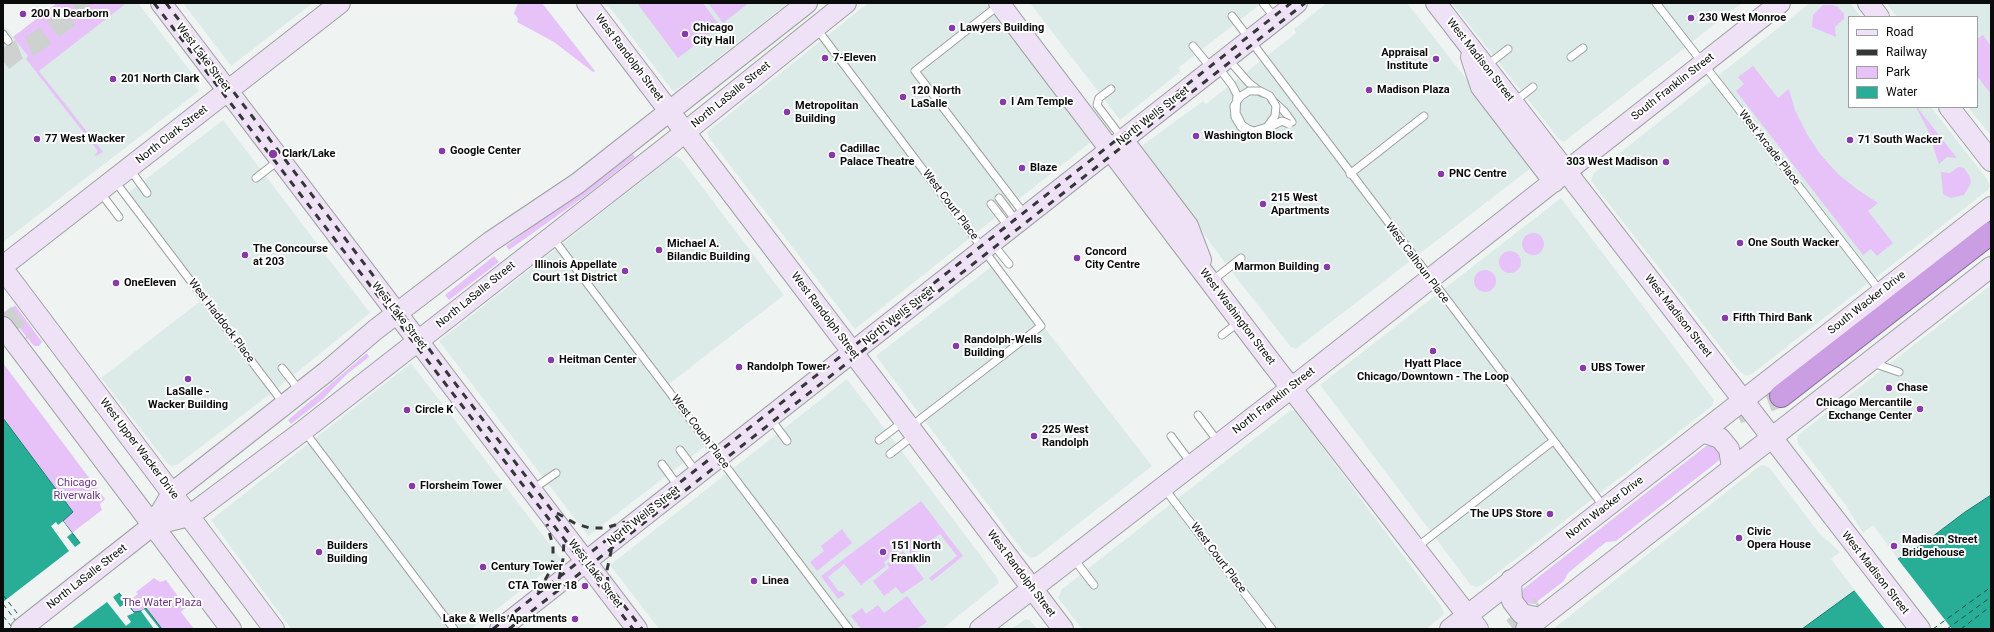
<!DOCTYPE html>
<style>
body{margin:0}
#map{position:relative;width:1994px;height:632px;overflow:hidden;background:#eff4f3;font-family:Roboto,sans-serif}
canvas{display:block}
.frame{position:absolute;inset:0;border:4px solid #0a0c0c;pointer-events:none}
.legend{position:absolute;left:1848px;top:16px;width:130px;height:92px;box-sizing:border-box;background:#fff;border:1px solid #9d9e9e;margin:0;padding:5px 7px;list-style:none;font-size:12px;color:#0a0c0c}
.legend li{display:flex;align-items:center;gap:8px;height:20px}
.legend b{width:20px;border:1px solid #9d9e9e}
</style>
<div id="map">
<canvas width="1994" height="632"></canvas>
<div class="frame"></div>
<ul class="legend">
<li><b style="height:5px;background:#efe2f6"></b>Road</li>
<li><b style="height:5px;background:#343737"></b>Railway</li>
<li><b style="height:11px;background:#e6c2f9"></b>Park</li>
<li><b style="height:11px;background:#28ad97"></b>Water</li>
</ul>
</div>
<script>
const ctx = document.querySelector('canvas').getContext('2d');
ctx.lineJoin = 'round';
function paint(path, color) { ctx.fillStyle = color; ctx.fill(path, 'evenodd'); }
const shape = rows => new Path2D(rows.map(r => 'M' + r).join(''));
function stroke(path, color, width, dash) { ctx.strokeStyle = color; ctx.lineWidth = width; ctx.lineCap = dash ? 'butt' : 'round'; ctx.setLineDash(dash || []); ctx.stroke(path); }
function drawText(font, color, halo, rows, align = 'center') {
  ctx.font = font + ' Roboto,sans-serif'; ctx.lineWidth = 4; ctx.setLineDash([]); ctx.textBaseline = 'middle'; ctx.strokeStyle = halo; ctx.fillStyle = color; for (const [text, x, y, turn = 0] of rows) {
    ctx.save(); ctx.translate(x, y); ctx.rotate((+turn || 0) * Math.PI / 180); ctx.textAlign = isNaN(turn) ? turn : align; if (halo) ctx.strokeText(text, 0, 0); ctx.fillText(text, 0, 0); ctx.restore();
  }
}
const built = shape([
 [57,3,138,3,198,81,195,85,199,91,3,242,3,24,13,37],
 [183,3,313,3,231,66],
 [600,3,788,3,675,91,672,90,610,8],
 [868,3,986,3,1091,142,855,329,709,138,707,132],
 [1030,3,1262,3,1178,68,1181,71,1120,120],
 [1327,3,1407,3,1529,159,1531,168,1296,349,1291,347,1239,281,1139,148,1203,101,1206,104,1296,33,1294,29],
 [1452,3,1742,3,1564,142,1558,138],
 [1810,3,1850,3,1861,17,1849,17,1849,107,1931,107,1987,179,1990,186,1988,190,1752,374,1746,376,1740,372,1591,181,1592,178,1593,174],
 [1886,3,1991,3,1991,136,1968,107,1977,107,1977,17,1897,17],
 [223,120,370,313,269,395,177,465,172,466,167,463,101,378,203,299,125,195],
 [676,156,681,159,784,295,665,387,708,444,588,536,439,341,671,158],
 [1561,198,1714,400,1712,406,1482,585,1476,587,1470,584,1320,385],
 [995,264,1152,466,1036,557,1031,558,1024,553,876,356],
 [1991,285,1991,495,1965,512,1920,546,1898,559,1873,525,1863,533,1845,504,1798,444,1797,439,1798,435],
 [411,363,561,559,471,629,291,629,211,520],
 [847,379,996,576,999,583,942,629,659,629,610,565],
 [1291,410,1296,412,1441,606,1444,613,1441,617,1426,629,1082,629,1058,598,1062,589],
 [1763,465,1769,467,1819,533,1840,552,1831,559,1856,592,1802,629,1553,629,1758,467],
 [1026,619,1030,620,1037,629,1011,629]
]);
const green = shape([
 [57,3,122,3,124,5,39,71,103,152,96,156,95,155,98,151,26,59,28,56,13,37],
 [518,3,542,3,595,71,593,72,554,42,517,22,518,19,514,13],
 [637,3,703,3,720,26,678,58],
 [708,3,749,3,723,23],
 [1823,5,1832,5,1838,7,1844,14,1844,19,1835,27,1836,37,1812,27,1813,15],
 [1983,35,1991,46,1991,94,1977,76,1977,39],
 [1753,66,1778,98,1789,89,1795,110,1807,134,1820,154,1838,174,1858,190,1878,203,1868,211,1893,243,1877,256,1871,249,1863,255,1736,91,1744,84,1738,77],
 [1916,107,1917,107,1957,158,1947,157,1939,164,1927,128],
 [633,154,635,157,585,196,509,250,506,246,538,222,582,193],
 [1958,167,1964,168,1970,177,1971,183,1964,195,1951,198,1943,194,1941,172,1950,173],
 '1522 244a11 11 0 1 1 22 0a11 11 0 1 1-22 0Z',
 '1499 262a11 11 0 1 1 22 0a11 11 0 1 1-22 0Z',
 [494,256,499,262,449,300,445,295],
 '1474 281a11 11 0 1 1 22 0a11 11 0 1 1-22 0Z',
 [15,305,42,342,39,346,34,346,29,340,7,312],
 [367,353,369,357,347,374,323,399,291,424,288,420],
 [3,363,105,499,100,504,102,510,72,533,126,603,138,594,136,592,154,578,160,582,166,580,186,607,181,612,194,629,162,629,146,608,141,611,127,615,58,525,73,512,3,418],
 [1711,445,1719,451,1719,460,1717,462,1616,541,1606,542,1568,573,1564,581,1534,604,1525,603,1521,595,1523,589,1706,446],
 [921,501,963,556,932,581,929,578,957,556,940,534,912,555,905,546,884,562,886,566,861,585,844,564,828,577,839,592,842,591,845,595,838,599,821,576],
 [842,529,852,543,817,571,810,562,824,551,821,546],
 [903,551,924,579,902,594,896,587,884,596,873,581,889,568,887,564],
 [907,596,927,622,917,629,861,629,851,616,862,608,866,614,878,605,884,613]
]);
const water = shape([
 [3,418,73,512,63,521,134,612,141,611,146,608,162,629,3,629,3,418],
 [1991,495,1991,629,1802,629,1898,559,1920,546,1965,512,1991,495]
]);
const pier = shape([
 [63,521,72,533,67,537,75,547,82,542,120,592,113,597,120,607,126,603,134,613,127,616,131,622,126,626,107,602,71,629,3,629,3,602,69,551,51,526,56,522,58,525],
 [1897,558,1952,629,1885,629,1854,590],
 [144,609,160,629,154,629,141,611]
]);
const ferry = shape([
 [3,595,21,618],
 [3,604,16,621],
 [3,616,12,627],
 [1933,629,1991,587],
 [1947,629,1991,597],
 [1961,629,1991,606]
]);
const secondaryTunnel = shape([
 [3,61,16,51,34,44,87,3]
]);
const highwayTunnel = shape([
 [3,313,24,341],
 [1737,413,1781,396],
 [1513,629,1541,607]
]);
const lane = shape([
 [1263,3,1276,19],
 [1656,3,1881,292],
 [999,5,915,71,1025,215],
 [1232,16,1604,507],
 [817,29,1041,326,910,427],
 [3,34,8,41],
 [1193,46,1212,69],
 [1571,57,1583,48],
 [1227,58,1249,83,1262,93],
 [1486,66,1508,49],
 [1218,67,1232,85,1237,95],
 [1111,89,1099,98,1097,105,1122,138],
 [1272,100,1284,111,1292,122],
 [1514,102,1533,87],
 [129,168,147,193],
 [1350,174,1424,116],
 [256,178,279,160],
 [114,180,284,404],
 [100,192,119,217],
 [999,198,1017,222],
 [991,204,1009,227],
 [552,237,849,629],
 [992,243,1009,264],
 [1212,281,1241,258],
 [1222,335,1239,322],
 [1873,363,1899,372],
 [282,368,300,391],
 [1198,415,1219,443],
 [770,418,787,441],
 [305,432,454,629],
 [1171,436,1191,463],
 [879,440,904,421],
 [680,450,697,473],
 [890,454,913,436],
 [662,464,678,486],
 [1164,488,1272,629],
 [533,489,556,473],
 [1417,547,1553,441],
 [1073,558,1094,585]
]);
const secondary = shape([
 [161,3,637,629],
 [587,3,1063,629],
 [999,3,1271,362,1478,629],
 [1436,3,1920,629],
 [1868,3,1879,17],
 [1471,57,1481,87,1554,182],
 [1949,107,1991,161],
 [1123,140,1188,226,1201,260],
 [3,266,340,3],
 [3,269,274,629],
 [3,327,231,629],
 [1702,432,1720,438,1729,449,1732,468],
 [153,525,189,516,304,430,664,149,846,3],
 [1511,580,1512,601,1522,614,1540,618],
 [21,629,153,525,172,493,326,372,375,330,490,242,578,183,807,3],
 [500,629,1297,3],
 [980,629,1308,375,1780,3],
 [1450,629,1991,207],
 [1526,629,1991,267]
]);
const highway = shape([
 [1781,396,1991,233]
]);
const rail = shape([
 [154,3,633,629],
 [166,3,642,629],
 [557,513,576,524,590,528,605,528,625,522],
 [559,579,563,559,564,540],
 [608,584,607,570,612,547],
 [538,592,549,573,553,560,553,546,547,524],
 [493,629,1291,3],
 [509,629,1305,3]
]);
const laneBridge = shape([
 [1237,95,1236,113,1242,125,1248,129,1254,131,1267,127,1275,116,1276,106,1270,96,1260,91,1249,91,1241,96,1237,101,1234,106,1235,117,1241,127,1247,131,1253,133,1260,132,1282,121,1289,124]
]);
const markers = [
 [23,14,4,"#883aaa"],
 [1691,18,4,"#883aaa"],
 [952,28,4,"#883aaa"],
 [685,34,4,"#883aaa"],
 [825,58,4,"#883aaa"],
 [1436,59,4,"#883aaa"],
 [113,79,4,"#883aaa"],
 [1369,90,4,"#883aaa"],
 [903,97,4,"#883aaa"],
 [1003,102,4,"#883aaa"],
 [787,112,4,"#883aaa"],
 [1196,136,4,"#883aaa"],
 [37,139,4,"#883aaa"],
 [1850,140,4,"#883aaa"],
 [442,151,4,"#883aaa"],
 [273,154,5,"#883aaa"],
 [832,155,4,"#883aaa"],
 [1666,162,4,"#883aaa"],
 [1022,168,4,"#883aaa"],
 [1441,174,4,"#883aaa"],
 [1263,204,4,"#883aaa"],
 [1740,243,4,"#883aaa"],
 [659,250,4,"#883aaa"],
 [245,255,4,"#883aaa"],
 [1077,258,4,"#883aaa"],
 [1327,267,4,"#883aaa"],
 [625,271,4,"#883aaa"],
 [116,283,4,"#883aaa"],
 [1725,318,4,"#883aaa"],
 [956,346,4,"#883aaa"],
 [1433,351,4,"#883aaa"],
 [551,360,4,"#883aaa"],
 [739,367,4,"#883aaa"],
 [1583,368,4,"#883aaa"],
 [188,379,4,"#883aaa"],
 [1889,388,4,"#883aaa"],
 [1920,409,4,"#883aaa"],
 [407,410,4,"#883aaa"],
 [1034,436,4,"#883aaa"],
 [412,486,4,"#883aaa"],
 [1550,514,4,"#883aaa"],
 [1739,538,4,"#883aaa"],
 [1894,546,4,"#883aaa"],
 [319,552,4,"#883aaa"],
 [883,552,4,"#883aaa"],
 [483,567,4,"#883aaa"],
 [754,581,4,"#883aaa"],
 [585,586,4,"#883aaa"],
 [575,619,4,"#883aaa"]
];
const poiNames = [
 ["200 N Dearborn",31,14],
 ["230 West Monroe",1699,18],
 ["Chicago",693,28],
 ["City Hall",693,41],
 ["Lawyers Building",960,28],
 ["Appraisal",1428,53,"right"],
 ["Institute",1428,66,"right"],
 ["7-Eleven",833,58],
 ["201 North Clark",121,79],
 ["Madison Plaza",1377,90],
 ["120 North",911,91],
 ["LaSalle",911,104],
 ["I Am Temple",1011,102],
 ["Metropolitan",795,106],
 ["Building",795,119],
 ["Washington Block",1204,136],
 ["77 West Wacker",45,139],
 ["71 South Wacker",1858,140],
 ["Cadillac",840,149],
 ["Palace Theatre",840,162],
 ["Google Center",450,151],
 ["Clark/Lake",282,154],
 ["303 West Madison",1658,162,"right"],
 ["Blaze",1030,168],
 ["PNC Centre",1449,174],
 ["215 West",1271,198],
 ["Apartments",1271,211],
 ["One South Wacker",1748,243],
 ["Michael A.",667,244],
 ["Bilandic Building",667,257],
 ["The Concourse",253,249],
 ["at 203",253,262],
 ["Concord",1085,252],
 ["City Centre",1085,265],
 ["Illinois Appellate",617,265,"right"],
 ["Court 1st District",617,278,"right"],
 ["Marmon Building",1319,267,"right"],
 ["OneEleven",124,283],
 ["Fifth Third Bank",1733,318],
 ["Randolph-Wells",964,340],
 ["Building",964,353],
 ["Heitman Center",559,360],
 ["Hyatt Place",1433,364,"center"],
 ["Chicago/Downtown - The Loop",1433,377,"center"],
 ["Randolph Tower",747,367],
 ["UBS Tower",1591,368],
 ["Chase",1897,388],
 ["LaSalle -",188,392,"center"],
 ["Wacker Building",188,405,"center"],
 ["Chicago Mercantile",1912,403,"right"],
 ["Exchange Center",1912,416,"right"],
 ["Circle K",415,410],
 ["225 West",1042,430],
 ["Randolph",1042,443],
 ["Florsheim Tower",420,486],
 ["The UPS Store",1542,514,"right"],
 ["Civic",1747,532],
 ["Opera House",1747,545],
 ["Madison Street",1902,540],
 ["Bridgehouse",1902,553],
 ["Builders",327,546],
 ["Building",327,559],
 ["151 North",891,546],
 ["Franklin",891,559],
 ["Century Tower",491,567],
 ["Linea",762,581],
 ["CTA Tower 18",577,586,"right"],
 ["Lake & Wells Apartments",567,619,"right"]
];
const streetNames = [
 ["West Lake Street",203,58,53],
 ["West Randolph Street",629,58,53],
 ["West Madison Street",1480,60,52],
 ["South Franklin Street",1673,87,-38],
 ["North LaSalle Street",731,95,-39],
 ["North Wells Street",1153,116,-38],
 ["North Clark Street",172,135,-38],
 ["West Arcade Place",1769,148,52],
 ["West Court Place",950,205,53],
 ["West Calhoun Place",1417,263,53],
 ["North LaSalle Street",476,295,-39],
 ["South Wacker Drive",1867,303,-38],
 ["West Lake Street",399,316,52],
 ["West Randolph Street",825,316,53],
 ["North Wells Street",899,316,-38],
 ["West Madison Street",1678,316,52],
 ["West Washington Street",1237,317,53],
 ["West Haddock Place",221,321,53],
 ["North Franklin Street",1274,401,-38],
 ["West Couch Place",700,432,53],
 ["West Upper Wacker Drive",139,449,53],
 ["North Wacker Drive",1605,508,-38],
 ["North Wells Street",644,516,-38],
 ["West Court Place",1218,558,53],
 ["West Madison Street",1875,573,52],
 ["West Lake Street",595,574,53],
 ["West Randolph Street",1021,574,53],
 ["North LaSalle Street",87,577,-38]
];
const parkNames = [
 ["Chicago",77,483],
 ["Riverwalk",77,496],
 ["The Water Plaza",162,603]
];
paint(built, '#ddebe8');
paint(green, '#e6c2f9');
paint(water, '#28ad97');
stroke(water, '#1f7d6d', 1);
paint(pier, '#eff4f3');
stroke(ferry, '#1c5147', 1, [5, 4]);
stroke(secondaryTunnel, '#cdd1d0', 20, [20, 10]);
stroke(highwayTunnel, '#cdd1d0', 22, [22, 11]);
stroke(lane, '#9da3a1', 9);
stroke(secondary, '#9da3a1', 22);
stroke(highway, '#876a97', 24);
stroke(lane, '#fff', 7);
stroke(secondary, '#efe2f6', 20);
stroke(highway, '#cb9de2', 22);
stroke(rail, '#343737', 3, [7, 7]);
stroke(laneBridge, '#9da3a1', 9, []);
stroke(laneBridge, '#fff', 7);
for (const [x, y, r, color] of markers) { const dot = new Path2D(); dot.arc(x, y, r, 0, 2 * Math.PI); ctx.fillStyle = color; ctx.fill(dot); stroke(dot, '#fff', 1.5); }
drawText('bold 11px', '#0a0c0c', '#fff', poiNames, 'left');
drawText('11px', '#0a0c0c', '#fff', streetNames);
drawText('11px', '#6e3388', '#fff', parkNames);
</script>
